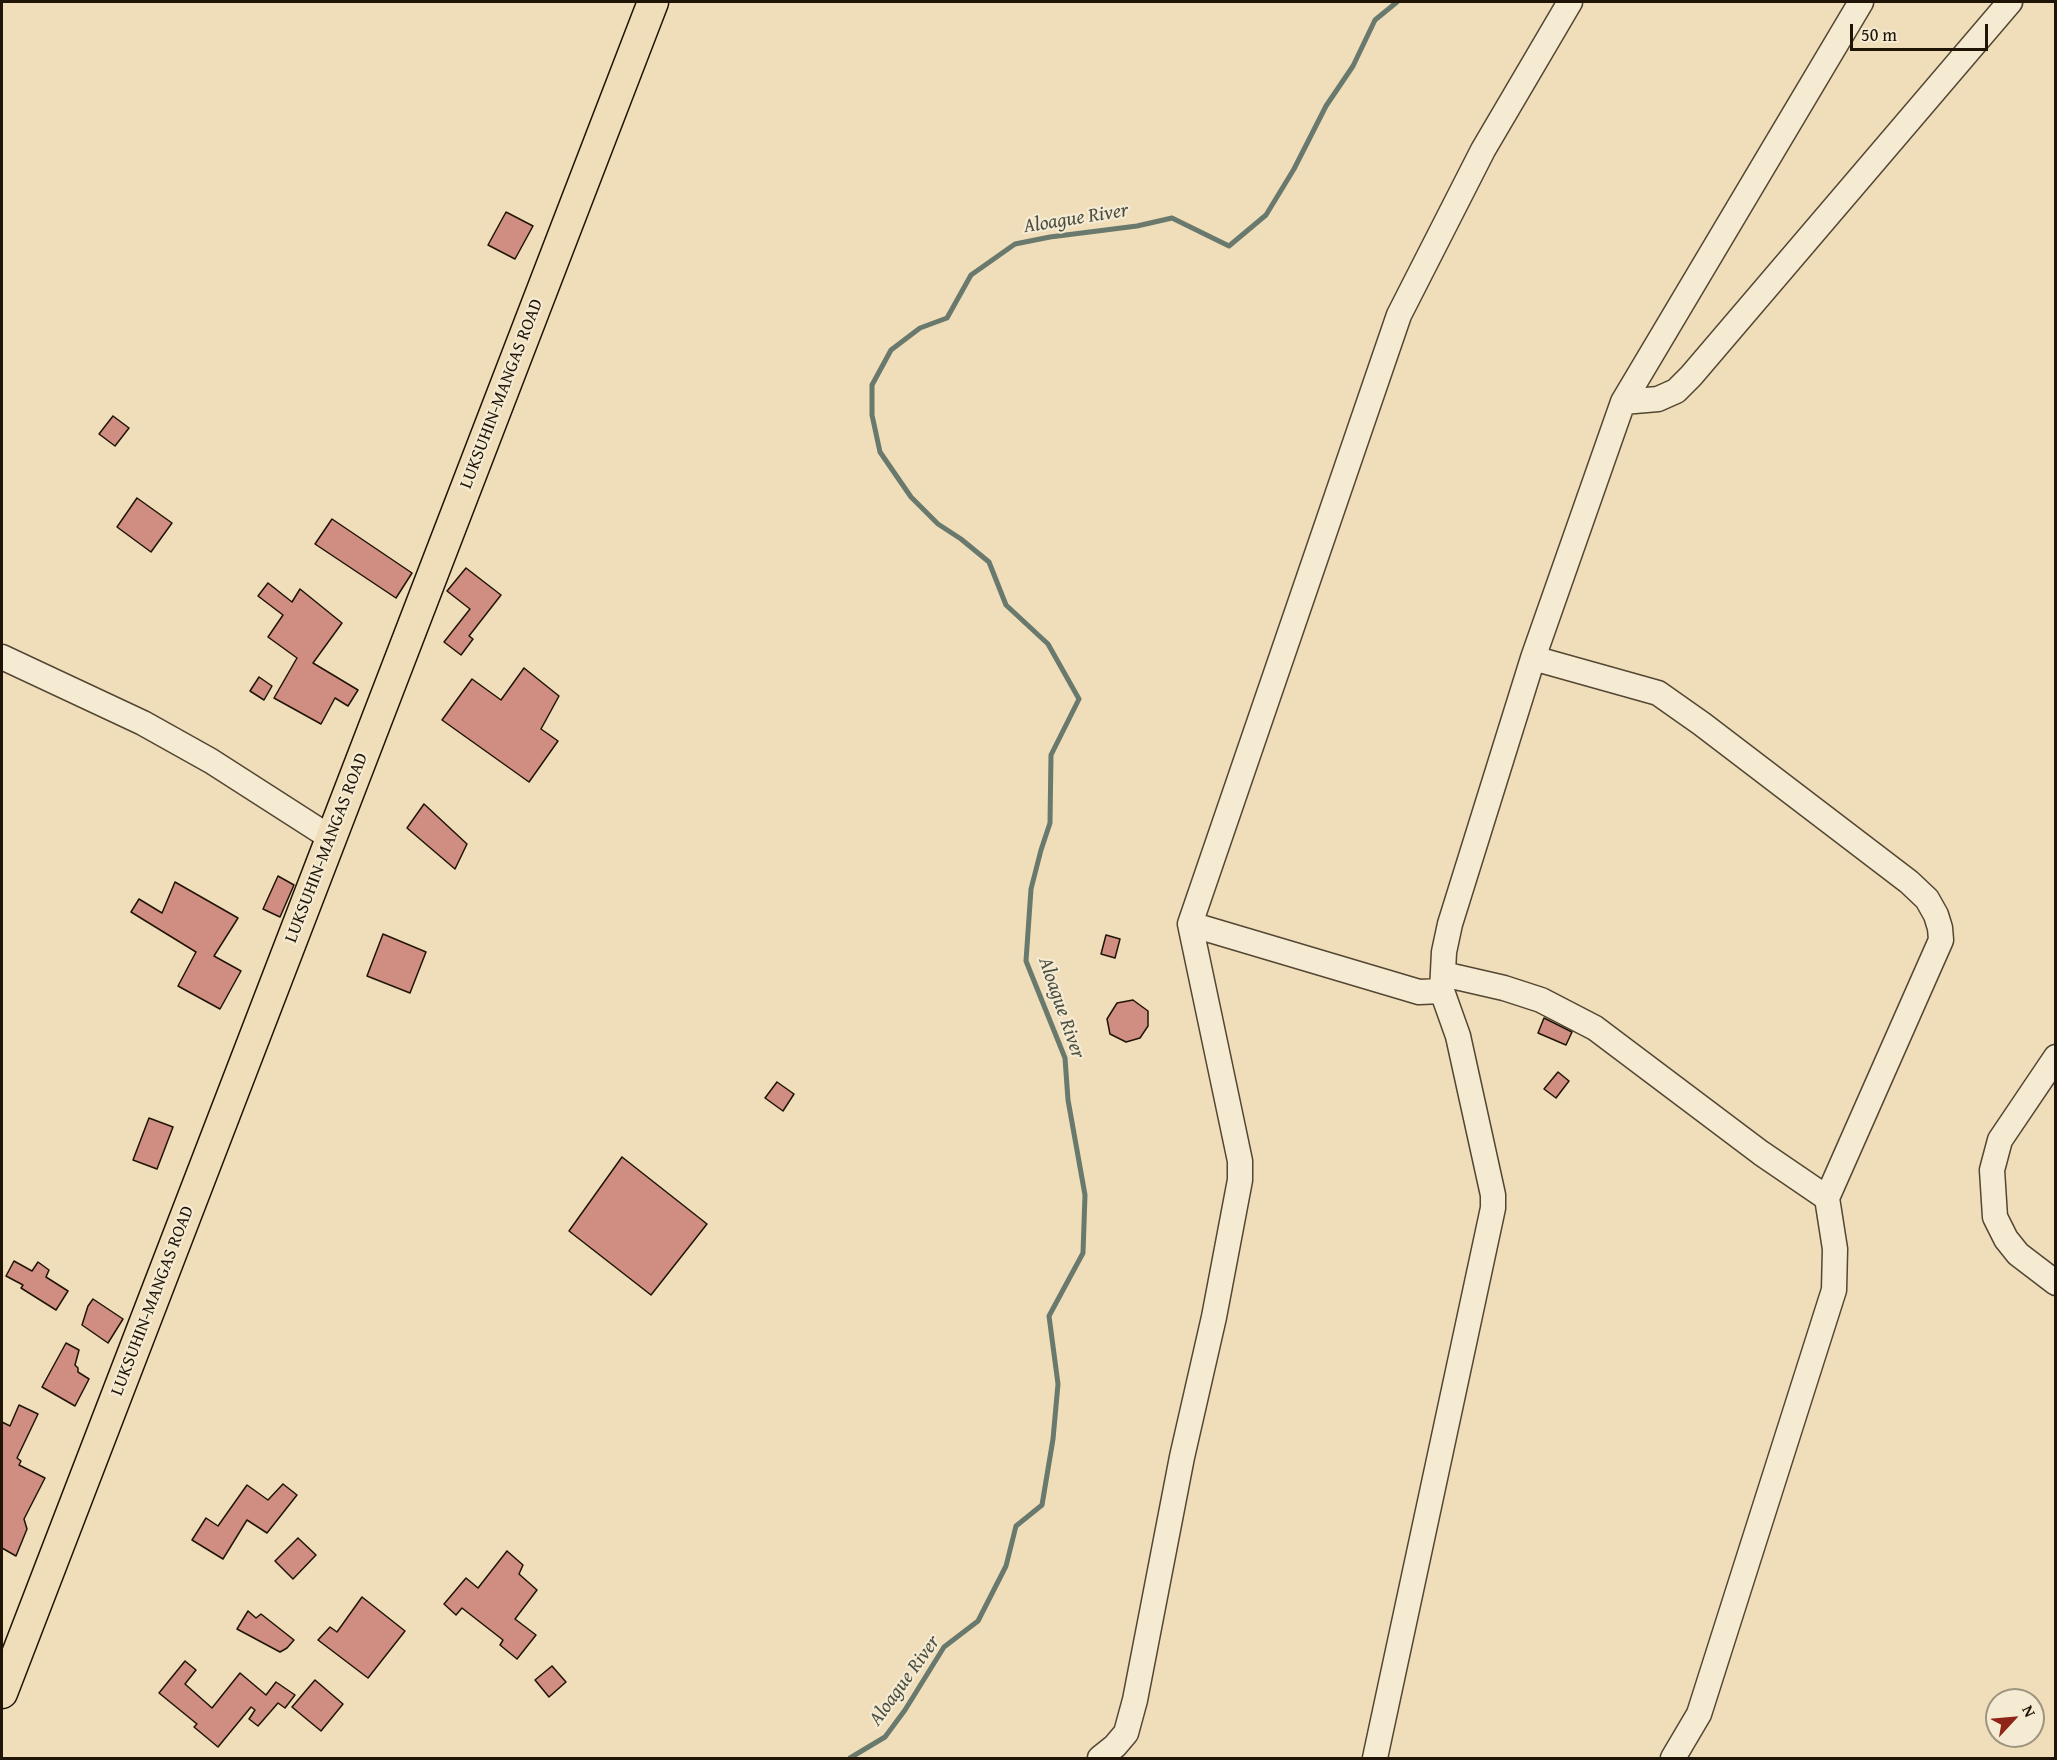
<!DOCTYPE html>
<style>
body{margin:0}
#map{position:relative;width:2057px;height:1760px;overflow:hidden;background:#efdeb9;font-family:"Gentium Book Plus",serif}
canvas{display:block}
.frame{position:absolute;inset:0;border:3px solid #1f1406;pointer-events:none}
.north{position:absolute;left:1985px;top:1688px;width:60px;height:60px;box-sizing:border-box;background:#f5ead2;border:2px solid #9f9480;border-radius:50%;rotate:64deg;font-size:16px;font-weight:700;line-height:24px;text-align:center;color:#1f1406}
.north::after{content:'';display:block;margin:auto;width:21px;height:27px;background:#8f2418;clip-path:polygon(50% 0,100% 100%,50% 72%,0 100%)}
.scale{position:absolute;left:1850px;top:24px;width:138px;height:27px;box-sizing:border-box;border:3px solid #1f1406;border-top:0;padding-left:8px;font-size:18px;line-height:21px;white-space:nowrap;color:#1f1406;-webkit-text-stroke:4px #f5ead2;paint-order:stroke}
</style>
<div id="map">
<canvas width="2057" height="1760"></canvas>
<div class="frame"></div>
<div class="north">N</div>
<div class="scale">50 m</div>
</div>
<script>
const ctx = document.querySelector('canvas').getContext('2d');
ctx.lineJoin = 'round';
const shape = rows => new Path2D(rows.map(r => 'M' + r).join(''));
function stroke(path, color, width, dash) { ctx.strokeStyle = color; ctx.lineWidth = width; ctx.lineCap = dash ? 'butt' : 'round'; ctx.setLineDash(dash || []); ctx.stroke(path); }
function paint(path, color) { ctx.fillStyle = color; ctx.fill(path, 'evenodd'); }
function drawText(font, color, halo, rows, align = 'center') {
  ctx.font = font + ' "Gentium Book Plus",serif'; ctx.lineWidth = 4.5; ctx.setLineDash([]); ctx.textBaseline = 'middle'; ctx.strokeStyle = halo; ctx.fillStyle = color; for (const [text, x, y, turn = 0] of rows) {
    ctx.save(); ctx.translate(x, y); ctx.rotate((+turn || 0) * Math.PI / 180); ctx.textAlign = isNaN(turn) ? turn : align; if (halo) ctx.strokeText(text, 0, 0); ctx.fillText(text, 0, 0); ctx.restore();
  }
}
const stream = shape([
 [850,1758,885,1737,905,1710,944,1647,978,1621,1006,1566,1016,1526,1042,1505,1053,1439,1058,1384,1049,1316,1083,1253,1085,1195,1068,1100,1065,1058,1026,961,1031,889,1041,850,1050,823,1051,755,1079,699,1048,644,1006,605,989,562,961,539,938,524,911,497,880,452,872,415,872,385,891,350,920,328,947,318,971,275,1015,244,1050,237,1137,226,1172,218,1229,246,1266,215,1294,169,1326,106,1353,66,1375,20,1397,2]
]);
const building = shape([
 [506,212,533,226,515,259,488,245,506,212],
 [113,416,129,428,115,446,99,434,113,416],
 [137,498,172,523,151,552,117,527,137,498],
 [332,519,412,573,396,598,315,544,332,519],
 [466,568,501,595,469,636,473,639,461,655,444,642,470,609,447,591,466,568],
 [268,583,292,602,300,589,342,623,313,663,358,690,348,706,335,698,321,724,274,698,297,658,268,637,283,615,258,596,268,583],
 [524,668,559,696,541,729,558,741,529,782,442,720,472,679,501,700,524,668],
 [259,677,272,686,264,700,250,691,259,677],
 [424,804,467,844,455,869,407,828,424,804],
 [278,876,294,885,280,917,263,909,278,876],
 [175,882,238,918,214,956,241,971,220,1009,178,986,196,952,131,912,139,899,162,913,175,882],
 [383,934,426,952,410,993,367,976,383,934],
 [1106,935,1120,939,1115,958,1101,954,1106,935],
 [1133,1000,1148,1011,1148,1026,1140,1038,1126,1042,1110,1034,1107,1019,1117,1003,1133,1000],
 [1544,1018,1572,1032,1566,1045,1538,1033,1544,1018],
 [1558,1072,1569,1081,1556,1098,1544,1089,1558,1072],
 [777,1082,794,1094,783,1111,765,1098,777,1082],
 [149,1118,173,1127,157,1169,133,1160,149,1118],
 [622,1157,707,1224,651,1295,569,1231,622,1157],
 [14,1261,32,1271,38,1262,49,1270,46,1277,68,1291,56,1310,21,1288,23,1285,6,1276,14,1261],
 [93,1299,123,1319,108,1343,82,1325,88,1306,93,1299],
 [66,1343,79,1350,75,1365,78,1368,78,1372,89,1379,75,1406,42,1387,66,1343],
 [19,1405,38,1414,17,1458,21,1461,19,1465,45,1478,24,1519,27,1529,16,1556,2,1548,2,1422,10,1426,19,1405],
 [283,1484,297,1495,267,1533,247,1520,223,1559,192,1540,206,1518,218,1526,247,1485,268,1500,283,1484],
 [298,1538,316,1555,293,1579,275,1561,298,1538],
 [507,1551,523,1565,519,1574,537,1590,515,1619,536,1635,517,1659,500,1645,503,1640,462,1608,456,1615,444,1604,466,1578,478,1588,507,1551],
 [362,1597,405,1631,368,1678,318,1640,330,1627,337,1632,362,1597],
 [248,1611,256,1618,261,1614,294,1640,287,1648,280,1652,237,1629,248,1611],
 [185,1661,196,1670,185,1684,212,1708,240,1673,266,1695,276,1682,295,1695,285,1708,278,1703,258,1726,249,1719,255,1710,251,1707,218,1747,194,1727,197,1724,159,1693,185,1661],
 [552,1666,566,1682,549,1697,535,1680,552,1666],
 [315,1680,343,1704,321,1731,292,1707,315,1680]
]);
const minor = shape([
 [1623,402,1658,399,1676,391,1691,376,2010,2],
 [2,657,143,723,211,761,331,838],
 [1533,658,1658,693,1702,724,1909,882,1927,899,1936,915,1940,928,1941,940,1827,1198,1835,1249,1834,1290,1699,1714,1673,1758],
 [1190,924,1419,992,1442,991],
 [1443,974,1504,988,1541,1000,1595,1028,1761,1153,1827,1198],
 [2056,1057,2000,1140,1992,1170,1995,1217,2006,1239,2018,1254,2056,1283],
 [1100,1758,1115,1746,1126,1733,1135,1700,1182,1457,1214,1317,1240,1180,1240,1161,1190,924,1399,315,1483,150,1570,2],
 [1375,1758,1493,1208,1493,1195,1458,1036,1442,991,1444,952,1450,924,1533,658,1623,402,1861,2]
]);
const major = shape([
 [2,1693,653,2]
]);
const streetNames = [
 ["LUKSUHIN-MANGAS ROAD",502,394,-69],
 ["LUKSUHIN-MANGAS ROAD",327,848,-69],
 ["LUKSUHIN-MANGAS ROAD",153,1301,-69]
];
const waterNames = [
 ["Aloague River",1076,219,-9],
 ["Aloague River",1061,1008,71],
 ["Aloague River",905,1681,-54]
];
stroke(stream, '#69796d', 5);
paint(building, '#d08e82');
stroke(building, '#1f1406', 1.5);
stroke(minor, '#534633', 27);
stroke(major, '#1f1406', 33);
stroke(minor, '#f5ead2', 24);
stroke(major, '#efdeb9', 30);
drawText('18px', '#1f1406', '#f5ead2', streetNames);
drawText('italic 20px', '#4a4f42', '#f5ead2', waterNames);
</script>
